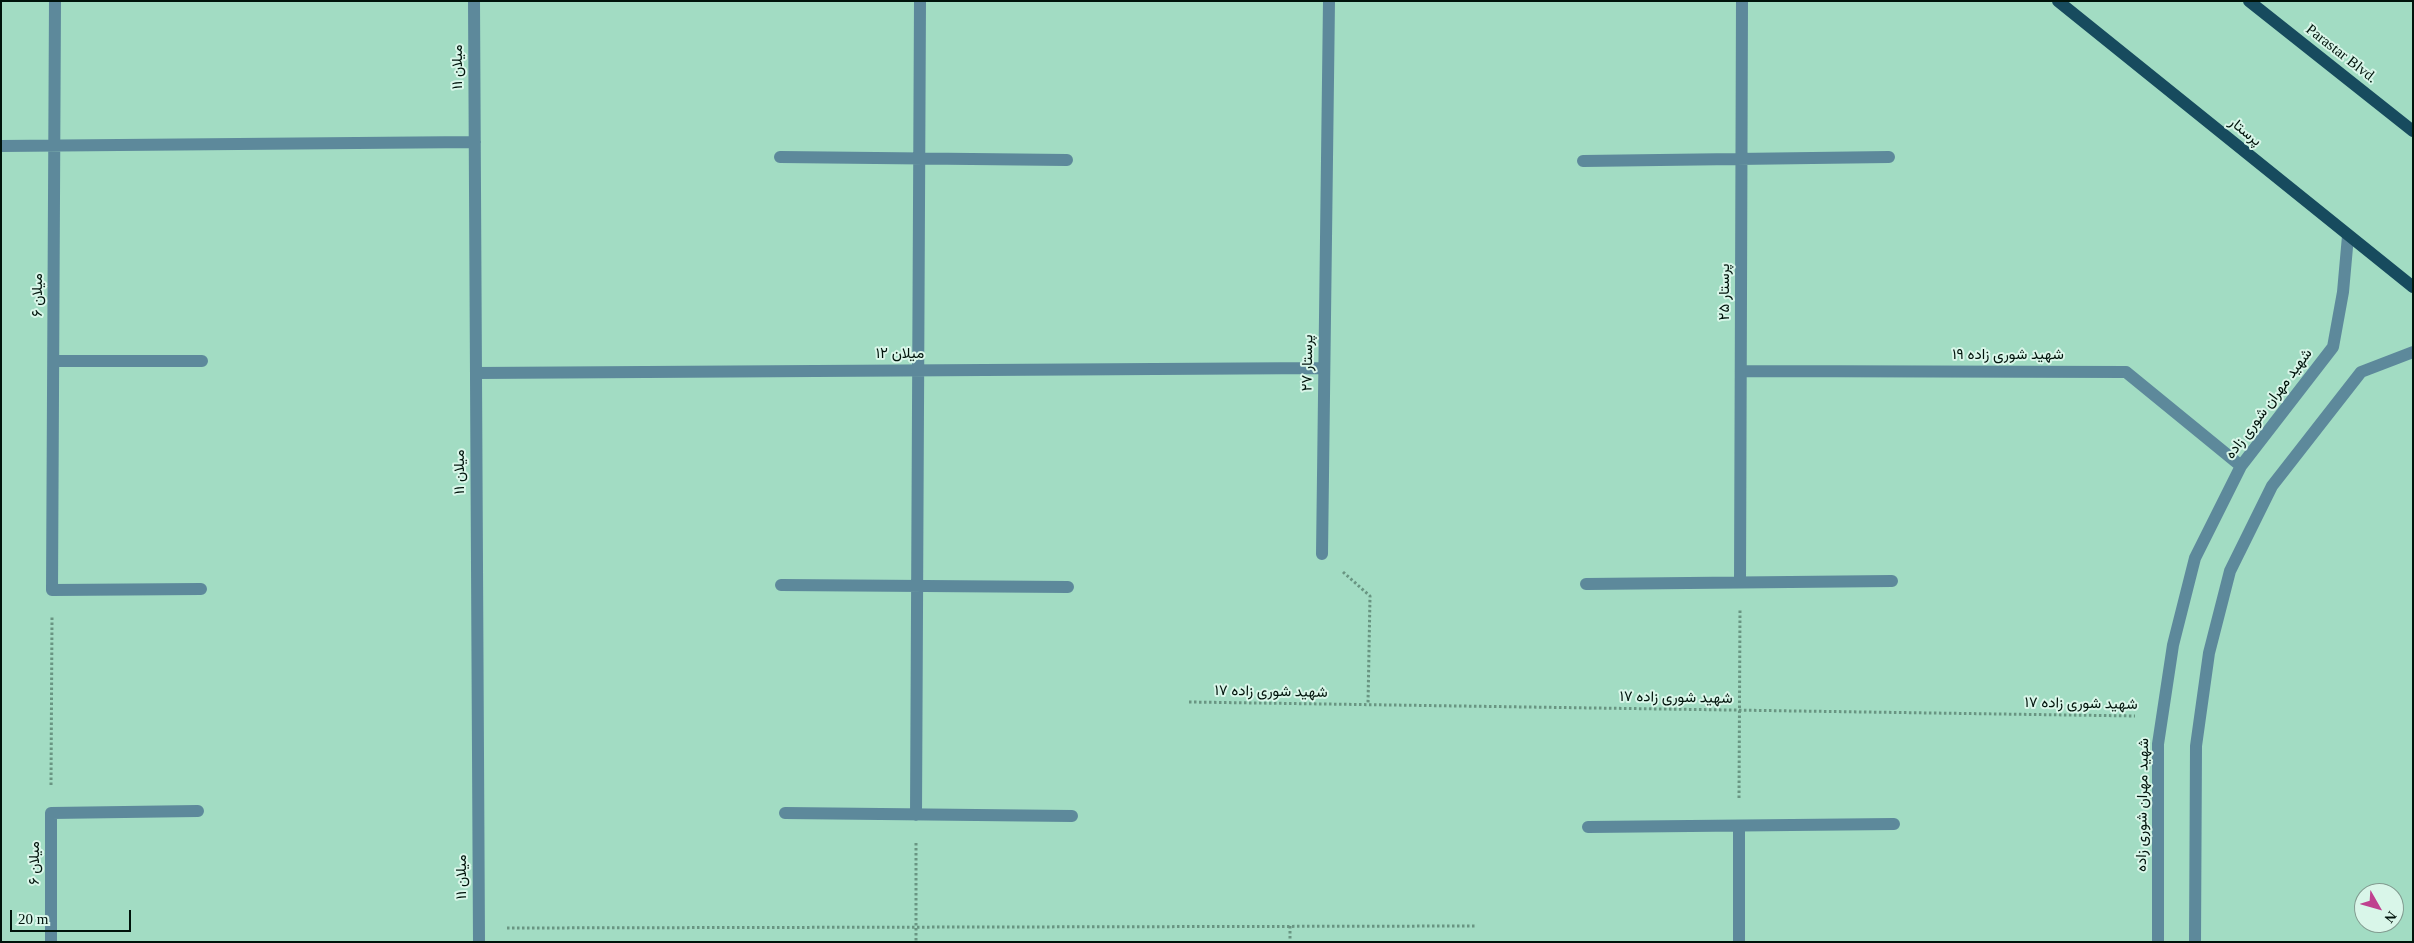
<!DOCTYPE html>
<meta charset="utf-8">
<style>
body{margin:0}
#map{position:relative;width:2414px;height:943px;overflow:hidden;background:#a2dcc3;font-family:"Times New Roman",serif}
canvas{display:block}
.frame{position:absolute;inset:0;border:2px solid #00130b;pointer-events:none}
.north{position:absolute;left:2354px;top:883px;width:50px;height:50px;box-sizing:border-box;background:#d9f6e9;border:1px solid #829b90;border-radius:50%;rotate:128deg;font-size:14px;font-weight:700;line-height:20px;text-align:center;color:#00130b}
.north::after{content:'';display:block;margin:auto;width:18px;height:22px;background:#bf418f;clip-path:polygon(50% 0,100% 100%,50% 72%,0 100%)}
.scale{position:absolute;left:10px;top:910px;width:121px;height:22px;box-sizing:border-box;border:2px solid #00130b;border-top:0;padding-left:6px;font-size:15px;line-height:18px;white-space:nowrap;color:#00130b;-webkit-text-stroke:4px #d9f6e9;paint-order:stroke}
</style>
<div id="map">
<canvas width="2414" height="943"></canvas>
<div class="frame"></div>
<div class="north">N</div>
<div class="scale">20 m</div>
</div>
<script>
const ctx = document.querySelector('canvas').getContext('2d');
ctx.lineJoin = 'round';
const shape = rows => new Path2D(rows.map(r => 'M' + r).join(''));
function stroke(path, color, width, dash) { ctx.strokeStyle = color; ctx.lineWidth = width; ctx.lineCap = dash ? 'butt' : 'round'; ctx.setLineDash(dash || []); ctx.stroke(path); }
function drawText(font, color, halo, rows, align = 'center') {
  ctx.font = font + ' "Times New Roman",Vazirmatn,serif'; ctx.lineWidth = 4; ctx.setLineDash([]); ctx.textBaseline = 'middle'; ctx.strokeStyle = halo; ctx.fillStyle = color; for (const [text, x, y, turn = 0] of rows) {
    ctx.save(); ctx.translate(x, y); ctx.rotate((+turn || 0) * Math.PI / 180); ctx.textAlign = isNaN(turn) ? turn : align; if (halo) ctx.strokeText(text, 0, 0); ctx.fillText(text, 0, 0); ctx.restore();
  }
}
const path = shape([
 [1343,572,1370,596,1368,704],
 [1189,702,2135,716],
 [51,785,52,617],
 [1739,798,1740,609],
 [916,843,916,942],
 [1290,926,1290,942],
 [507,928,1476,926]
]);
const minor = shape([
 [55,1,52,590,201,589],
 [474,1,479,942],
 [1,146,475,142],
 [780,157,1067,160],
 [1583,161,1889,157],
 [54,361,202,361],
 [1741,371,2126,372,2241,466],
 [476,373,1324,368],
 [1322,554,1329,1],
 [1740,582,1742,1],
 [1586,584,1892,581],
 [781,585,1068,587],
 [785,813,1072,816],
 [916,815,920,1],
 [1588,827,1894,824],
 [51,942,51,813,198,811],
 [1739,942,1739,826],
 [2158,942,2158,744,2173,645,2195,558,2241,466,2333,347,2343,292,2348,236],
 [2195,942,2196,746,2209,653,2230,571,2272,486,2361,372,2413,352]
]);
const major = shape([
 [2058,1,2413,287],
 [2249,1,2413,131]
]);
const streetNames = [
 ["Parastar Blvd.",2341,54,38],
 ["میلان ۱۱",458,67,-90],
 ["پرستار",2245,132,39],
 ["پرستار ۲۵",1725,292,-90],
 ["میلان ۶",38,295,-90],
 ["میلان ۱۲",900,354],
 ["شهید شوری زاده ۱۹",2008,355],
 ["پرستار ۲۷",1308,363,-89],
 ["شهید مهران شوری زاده",2269,404,-53],
 ["میلان ۱۱",460,472,-90],
 ["شهید شوری زاده ۱۷",1271,692,1],
 ["شهید شوری زاده ۱۷",1676,698,1],
 ["شهید شوری زاده ۱۷",2081,704,1],
 ["شهید مهران شوری زاده",2143,805,-89],
 ["میلان ۶",35,863,-90],
 ["میلان ۱۱",462,877,-90]
];
stroke(path, '#699582', 3, [2.5, 2.5]);
stroke(minor, '#5d899b', 12);
stroke(major, '#174b5e', 12);
drawText('15px', '#00130b', '#d9f6e9', streetNames);
</script>
